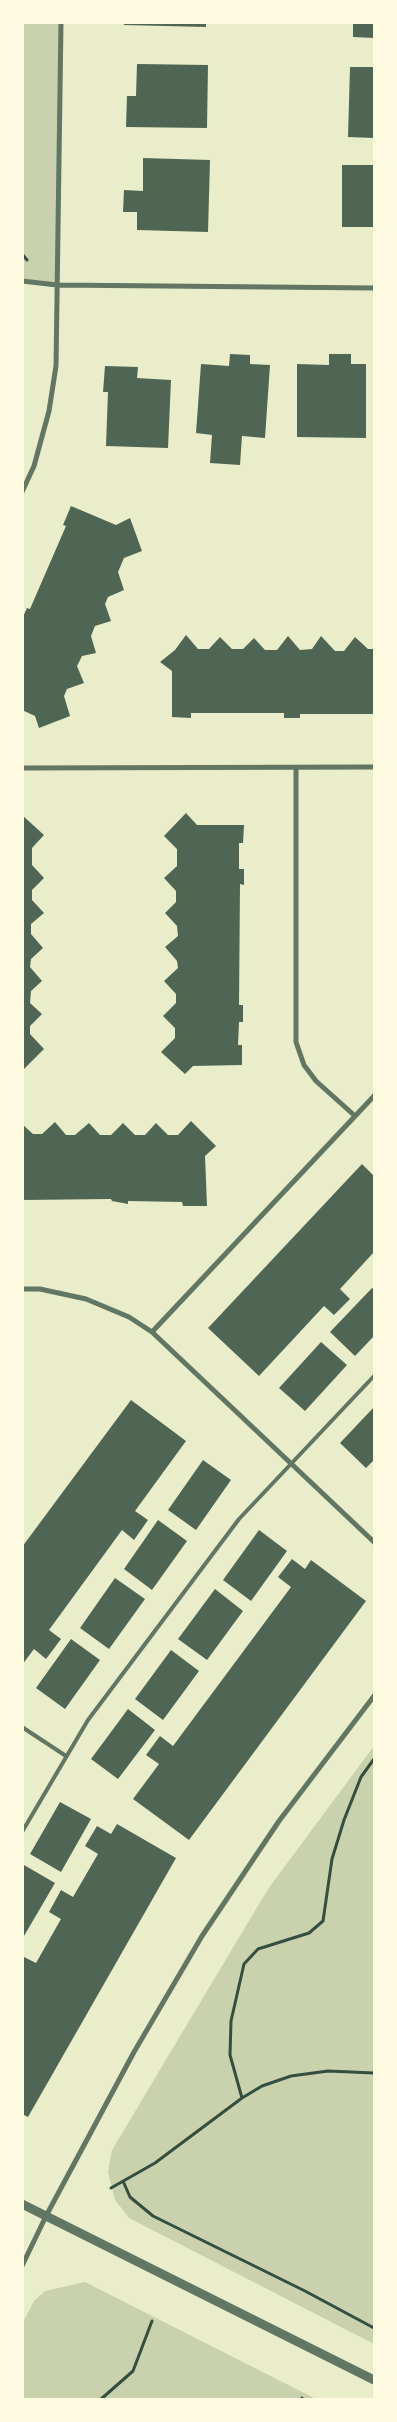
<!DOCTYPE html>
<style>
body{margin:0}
#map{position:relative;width:397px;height:2422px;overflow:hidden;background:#e9edc9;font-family:"Source Serif 4",serif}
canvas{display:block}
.frame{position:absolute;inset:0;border:24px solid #fefae0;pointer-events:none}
</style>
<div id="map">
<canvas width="397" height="2422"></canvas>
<div class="frame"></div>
</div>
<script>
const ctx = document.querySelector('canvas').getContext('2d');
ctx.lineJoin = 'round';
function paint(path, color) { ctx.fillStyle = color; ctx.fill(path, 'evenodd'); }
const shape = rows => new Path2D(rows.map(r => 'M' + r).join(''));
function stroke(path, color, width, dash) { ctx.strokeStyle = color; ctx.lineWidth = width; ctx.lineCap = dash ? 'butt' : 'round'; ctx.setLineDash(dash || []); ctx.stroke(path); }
const green = shape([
 [23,23,61,23,57,285,23,281],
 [374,1746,374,2344,129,2218,115,2200,108,2172,112,2150,268,1889],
 [85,2282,316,2399,23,2399,22,2324,34,2301,45,2291]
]);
const building = shape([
 [124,22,206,22,206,27,124,25],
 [353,22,374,22,374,38,353,37],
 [137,64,208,65,207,128,126,127,127,96,136,96],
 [350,67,374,67,374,138,348,137],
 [143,158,210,160,208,232,137,230,137,212,123,212,124,190,143,191],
 [342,165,374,165,374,227,342,227],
 [230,354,250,355,250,364,270,365,265,438,242,436,240,465,210,463,212,435,196,433,201,364,229,366],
 [329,354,351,354,351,364,366,364,366,438,297,437,297,364,329,365],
 [105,366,138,367,137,378,171,380,168,448,106,446,108,392,103,392],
 [71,506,116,525,130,518,142,551,124,558,118,572,124,590,108,597,105,604,111,621,95,626,91,636,96,653,82,656,77,666,84,683,67,689,64,696,70,716,39,728,35,716,22,710,22,619,27,608,30,609,66,526,63,525],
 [186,635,198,649,209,649,220,637,232,649,243,649,254,638,265,650,277,650,288,636,300,650,312,649,321,636,335,651,344,651,355,637,368,649,374,649,374,714,300,714,300,718,284,718,284,713,191,713,191,718,172,717,172,671,160,662,175,650],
 [186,813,197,825,244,825,243,843,239,843,239,869,244,869,244,885,240,884,239,1005,243,1005,243,1022,239,1022,238,1045,242,1045,242,1065,193,1066,185,1074,161,1052,175,1038,175,1028,163,1016,176,1003,176,994,164,981,178,968,177,961,165,947,178,936,177,926,165,913,176,902,176,891,164,878,177,866,177,849,164,836],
 [22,815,44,835,32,848,32,865,44,878,32,890,32,900,44,913,31,924,31,934,43,948,31,959,30,967,42,981,31,991,30,1003,42,1014,30,1026,30,1034,44,1049,22,1071],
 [191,1121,216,1146,205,1156,207,1206,183,1206,182,1202,128,1201,128,1204,112,1201,111,1199,22,1200,22,1124,33,1134,42,1134,55,1122,66,1135,75,1135,89,1123,100,1135,111,1135,123,1123,135,1135,145,1135,156,1123,168,1135,178,1135],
 [362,1164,374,1176,374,1252,340,1289,350,1299,334,1315,324,1306,259,1376,208,1328],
 [372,1288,374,1289,374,1336,355,1356,330,1332],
 [321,1342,347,1365,305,1411,279,1388],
 [131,1400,186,1441,135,1511,148,1520,134,1540,122,1530,49,1630,61,1639,46,1659,34,1649,22,1665,22,1547],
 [374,1407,374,1460,366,1468,340,1443],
 [203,1460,231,1480,196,1530,168,1510],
 [158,1520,187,1541,152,1590,124,1569],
 [259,1530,287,1551,251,1601,223,1580],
 [292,1559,305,1569,311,1560,366,1601,189,1840,133,1799,159,1764,146,1755,160,1736,173,1746,291,1587,278,1577],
 [115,1578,145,1599,109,1649,80,1628],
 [215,1589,243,1611,207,1660,178,1639],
 [71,1639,100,1660,65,1709,36,1688],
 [171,1650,199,1671,163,1720,135,1699],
 [128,1709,155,1730,118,1779,91,1759],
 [60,1802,91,1819,61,1872,30,1854],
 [117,1824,176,1858,28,2117,22,2114,22,1960,24,1957,36,1963,61,1919,49,1912,61,1890,73,1897,98,1854,85,1846,97,1826,111,1834],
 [24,1865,55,1883,24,1936,22,1935]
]);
const path = shape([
 [22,254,27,260],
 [242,2098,230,2055,231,2021,244,1964,258,1949,309,1933,323,1921,332,1859,344,1820,361,1777,374,1759],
 [123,2181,130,2197,153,2216,305,2291,374,2328],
 [111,2188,155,2163,242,2098,262,2086,291,2076,328,2071,374,2073],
 [100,2400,133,2371,152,2321],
 [301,2400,302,2398]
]);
const service = shape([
 [22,1727,66,1756],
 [22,1832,88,1720,239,1519,374,1376]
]);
const minor = shape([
 [22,281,57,285,374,288],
 [22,492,34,466,49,411,56,366,61,22],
 [22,768,374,767],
 [296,769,296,1042,304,1065,316,1081,355,1116],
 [22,1289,40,1289,86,1299,129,1317,152,1332,374,1542],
 [152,1332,374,1096],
 [22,2266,46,2216,134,2052,202,1936,279,1821,374,1696]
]);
const tertiary = shape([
 [22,2204,374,2380]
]);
paint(green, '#cad2ad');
paint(building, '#4f6655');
stroke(path, '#344e41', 3);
stroke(service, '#617663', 4);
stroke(minor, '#617663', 5);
stroke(tertiary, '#617663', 9);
</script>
